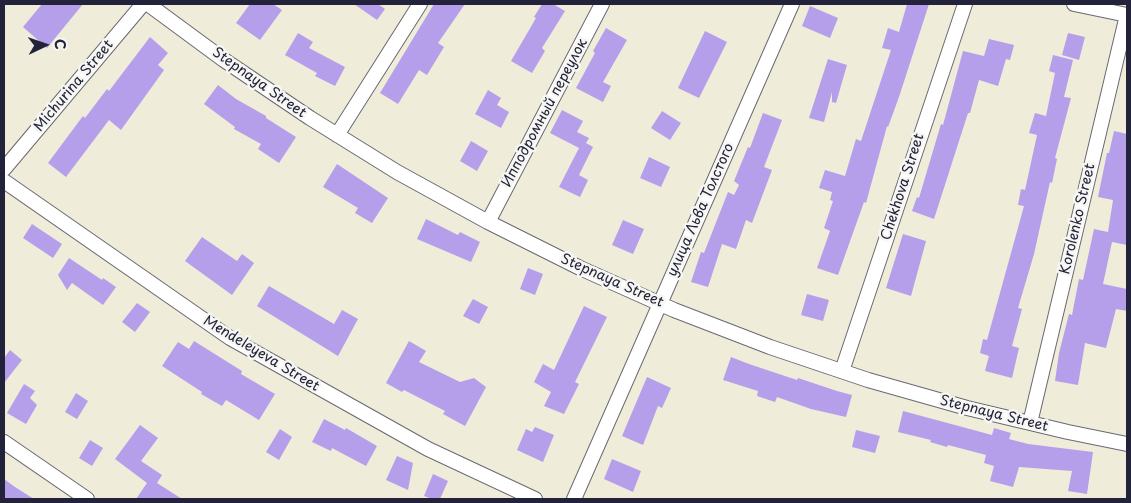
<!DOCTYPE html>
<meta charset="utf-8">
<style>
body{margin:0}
#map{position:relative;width:1131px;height:503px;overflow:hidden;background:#efecd9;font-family:"Playpen Sans",sans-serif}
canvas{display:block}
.frame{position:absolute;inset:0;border:5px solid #22223b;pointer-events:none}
.north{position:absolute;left:20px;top:20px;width:50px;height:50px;-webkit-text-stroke:4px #f6f6f2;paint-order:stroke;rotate:87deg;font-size:14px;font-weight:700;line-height:20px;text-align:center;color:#22223b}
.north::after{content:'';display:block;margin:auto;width:18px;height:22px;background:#22223b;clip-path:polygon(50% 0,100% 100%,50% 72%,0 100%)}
</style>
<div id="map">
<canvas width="1131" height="503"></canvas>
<div class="frame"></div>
<div class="north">С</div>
</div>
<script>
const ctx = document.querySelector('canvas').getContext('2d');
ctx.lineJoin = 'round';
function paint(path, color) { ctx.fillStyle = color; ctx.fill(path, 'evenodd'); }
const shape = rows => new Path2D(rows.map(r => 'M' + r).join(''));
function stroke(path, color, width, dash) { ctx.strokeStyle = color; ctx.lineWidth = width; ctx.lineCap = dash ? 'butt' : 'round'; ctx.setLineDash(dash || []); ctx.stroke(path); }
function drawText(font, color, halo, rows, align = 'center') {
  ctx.font = font + ' "Playpen Sans",sans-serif'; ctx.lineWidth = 5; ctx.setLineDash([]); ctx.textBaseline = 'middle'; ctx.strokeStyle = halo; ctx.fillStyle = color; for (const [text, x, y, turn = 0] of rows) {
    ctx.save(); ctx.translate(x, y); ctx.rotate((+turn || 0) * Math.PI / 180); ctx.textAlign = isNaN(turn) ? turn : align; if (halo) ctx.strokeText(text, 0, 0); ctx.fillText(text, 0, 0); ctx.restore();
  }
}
const building = shape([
 [42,4,83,4,47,48,23,27],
 [250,4,273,4,282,10,260,40,236,23],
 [354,4,378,4,385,9,377,20],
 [434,4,465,4,438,43,444,47,427,75,419,70,398,104,380,93],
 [542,4,553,4,565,11,542,48,545,51,532,73,511,61,536,18,534,17],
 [907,4,929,4,899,97,888,127,887,126,866,203,864,202,838,275,817,268,830,231,824,228,833,201,830,200,832,192,819,188,825,170,845,176,856,139,861,141,891,50,882,48,888,28,899,32],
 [810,6,838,18,830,38,802,26],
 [606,28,627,40,603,82,611,86,603,102,576,88,595,53,593,51],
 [705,31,727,42,699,98,678,88],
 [298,33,313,42,309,48,345,67,335,86,315,76,317,73,285,55],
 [1068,33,1085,37,1079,60,1062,55],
 [150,37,168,53,158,65,164,70,121,130,109,120,66,177,48,163,83,116,85,118,107,89,109,91],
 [989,39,1014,45,1010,60,1006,59,998,86,979,80,970,113,968,113,934,219,912,211,917,197,919,198,941,124,943,125,963,51,984,56],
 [1053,55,1073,60,1064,97,1071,98,1055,158,1057,159,1052,183,1050,182,1034,254,1018,308,1022,309,1012,346,1019,348,1012,378,985,371,989,356,980,353,983,339,987,340,1024,206,1018,205,1021,189,1025,190,1037,135,1029,133,1035,113,1046,116,1055,73,1049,71],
 [828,59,847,65,836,103,832,102,832,92,824,122,809,118],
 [218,85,236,99,266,116,266,118,296,137,279,163,258,149,261,144,234,129,235,127,204,104],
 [488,90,501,98,497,105,509,112,501,128,475,114],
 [562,110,583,121,577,132,589,138,586,143,593,147,579,175,588,180,580,197,559,187,579,148,550,133],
 [662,111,681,123,670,140,651,128],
 [763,113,782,120,764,167,772,170,752,223,746,220,736,249,722,244,708,287,691,282,701,252,704,253,728,192,734,195,739,185,734,181,748,147,750,148],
 [1114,131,1127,134,1127,245,1112,242,1103,284,1127,289,1127,311,1116,309,1106,348,1085,343,1078,385,1055,381,1059,353,1069,314,1072,315,1079,279,1083,280,1094,229,1108,232,1113,200,1098,197,1107,153,1109,153],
 [471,141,488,151,477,171,460,161],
 [649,157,670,167,661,187,640,178],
 [337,164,388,198,372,223,355,213,358,208,323,187],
 [426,219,458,235,460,232,480,242,471,262,417,239],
 [623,220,644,229,633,254,612,245],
 [32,224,62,244,53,258,23,238],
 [903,234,926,241,911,296,886,288],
 [202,237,237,261,242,254,254,263,232,295,185,261],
 [69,258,102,280,103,278,116,287,103,305,72,283,67,290,58,275],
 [528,268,543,274,535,295,520,289],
 [269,286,334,324,342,310,358,319,338,356,257,306],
 [807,294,829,300,823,321,801,315],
 [473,299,488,307,479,324,463,316],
 [137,303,150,312,135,332,122,322],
 [584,306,607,317,575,382,579,384,564,414,544,406,551,392,534,382,543,364,554,370],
 [194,341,242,371,241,374,275,394,259,420,226,400,222,406,201,394,202,392,162,366,178,342,189,349],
 [409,341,426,351,419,362,460,382,474,378,486,387,465,426,443,414,445,411,404,390,402,392,386,383],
 [10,350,22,360,4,383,4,358],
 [731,357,749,364,797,380,798,378,837,391,852,395,846,417,811,409,777,397,775,402,757,396,758,391,723,380],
 [647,377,671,388,662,408,658,406,643,445,622,436],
 [24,384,35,391,30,398,37,405,26,424,7,413],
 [76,393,88,401,77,419,65,412],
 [903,411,992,435,994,428,1011,433,1009,439,1028,444,1093,452,1087,494,1068,491,1072,471,1019,467,1013,487,990,481,994,466,984,463,986,455,948,445,947,447,930,442,931,440,898,432],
 [324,419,345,430,346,428,377,446,366,466,332,448,331,451,312,442],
 [140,425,158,438,141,461,162,475,157,483,182,499,136,499,147,483,115,459],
 [535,427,554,435,543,462,517,450,526,429,532,432],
 [280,429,292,437,279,460,266,452],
 [856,430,880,436,875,453,852,447],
 [90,440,103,448,92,466,79,458],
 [397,456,413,463,408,490,386,480],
 [612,459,641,471,633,492,604,479],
 [433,474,448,481,440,499,432,499,424,496],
 [4,479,15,487,34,499,4,499]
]);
const street = shape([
 [148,4,224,60,310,118,397,172,488,222,580,268,674,310,770,347,868,380,967,408,1068,432,1127,444],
 [1074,4,1127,15],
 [337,135,420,4],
 [4,169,143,4],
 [4,181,230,338,428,449,535,499],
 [488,222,602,4],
 [842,371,965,4],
 [1030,423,1127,15],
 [4,442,87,499],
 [574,499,792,4]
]);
const streetNames = [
 ["Stepnaya Street",259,83,35],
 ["Michurina Street",74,86,-50],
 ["Ипподромный переулок",545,113,-62],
 ["Chekhova Street",903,187,-72],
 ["улица Льва Толстого",701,210,-66],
 ["Korolenko Street",1078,219,-77],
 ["Stepnaya Street",612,281,24],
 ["Mendeleyeva Street",261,354,31],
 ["Stepnaya Street",994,414,14]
];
paint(building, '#b59fea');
stroke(street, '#6a6972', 16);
stroke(street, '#fff', 14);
drawText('14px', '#22223b', '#f6f6f2', streetNames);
</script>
